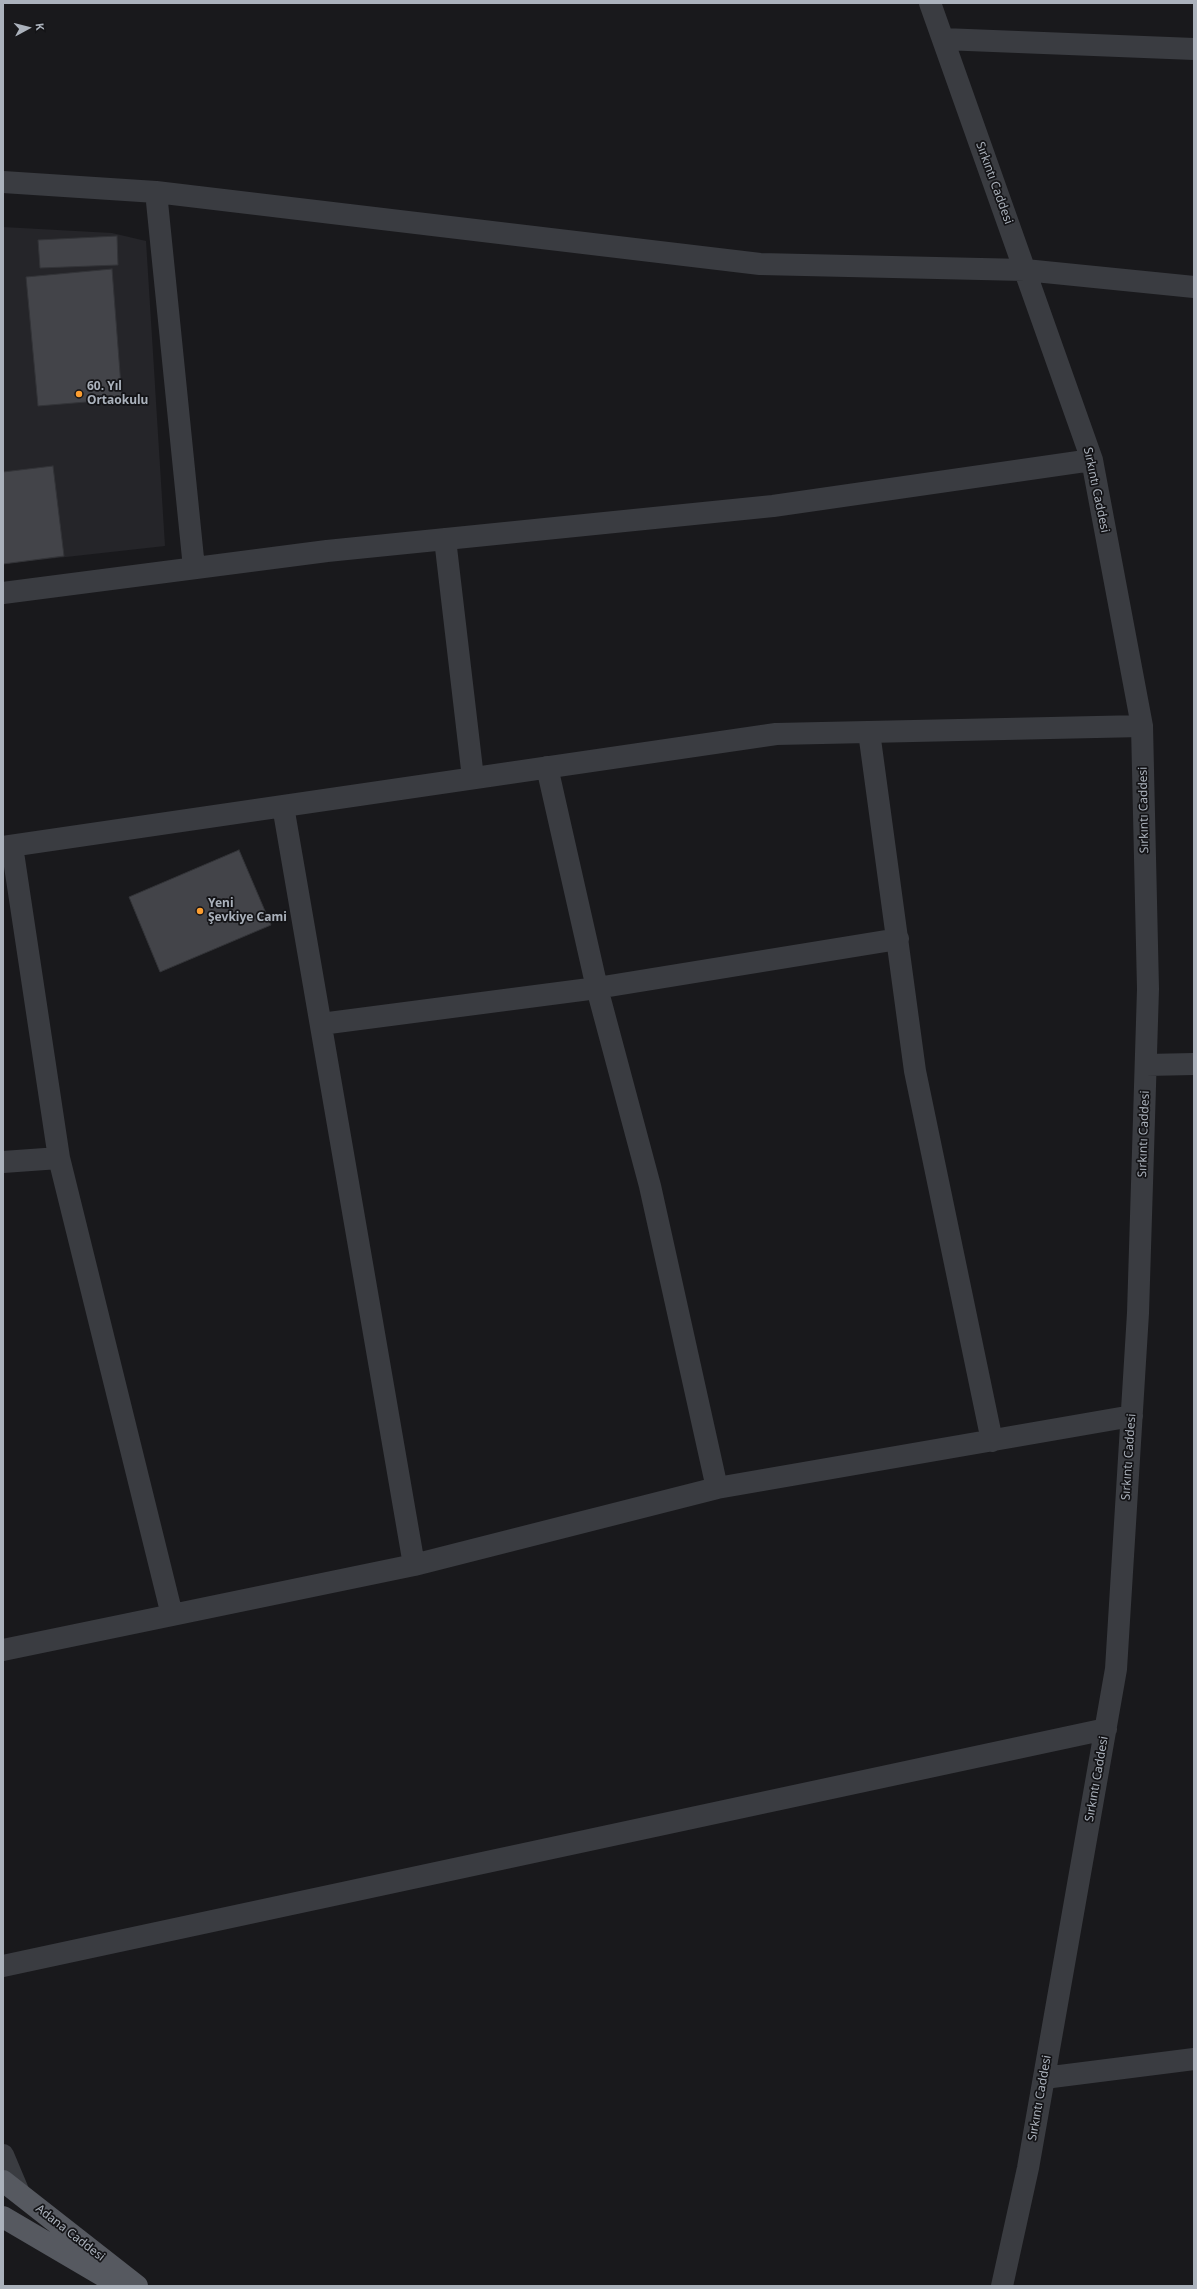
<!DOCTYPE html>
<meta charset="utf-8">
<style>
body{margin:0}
#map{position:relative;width:1197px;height:2289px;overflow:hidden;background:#19191c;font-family:"Noto Sans",sans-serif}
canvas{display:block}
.frame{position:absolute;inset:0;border:4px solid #abb2bc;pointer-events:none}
.north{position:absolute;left:8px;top:8px;width:40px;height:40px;-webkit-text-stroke:3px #141417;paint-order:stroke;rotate:83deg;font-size:11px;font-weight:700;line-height:16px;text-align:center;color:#abb2bc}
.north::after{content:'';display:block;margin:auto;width:14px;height:18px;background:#abb2bc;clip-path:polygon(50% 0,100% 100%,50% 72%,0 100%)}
</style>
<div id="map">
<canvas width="1197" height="2289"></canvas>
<div class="frame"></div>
<div class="north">K</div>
</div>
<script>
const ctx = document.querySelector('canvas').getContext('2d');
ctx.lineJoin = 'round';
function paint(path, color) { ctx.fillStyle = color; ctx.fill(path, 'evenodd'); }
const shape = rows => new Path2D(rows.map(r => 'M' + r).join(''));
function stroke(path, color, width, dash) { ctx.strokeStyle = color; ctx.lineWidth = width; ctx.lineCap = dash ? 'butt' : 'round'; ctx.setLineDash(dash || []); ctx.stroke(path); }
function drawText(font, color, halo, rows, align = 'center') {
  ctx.font = font + ' "Noto Sans",sans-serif'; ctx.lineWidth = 3.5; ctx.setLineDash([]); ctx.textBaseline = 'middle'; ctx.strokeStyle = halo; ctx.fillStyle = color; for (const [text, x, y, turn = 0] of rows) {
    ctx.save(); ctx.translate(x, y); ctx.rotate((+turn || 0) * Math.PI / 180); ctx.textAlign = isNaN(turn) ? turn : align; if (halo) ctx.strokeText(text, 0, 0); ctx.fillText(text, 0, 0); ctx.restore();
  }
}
const built = shape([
 [3,227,112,233,146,241,165,546,3,564]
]);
const building = shape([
 [117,236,118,265,40,268,38,240,117,236],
 [112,269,122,399,38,406,26,277,112,269],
 [53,466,64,556,3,564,3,472,53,466],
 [239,850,271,925,160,972,129,897,239,850]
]);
const minor = shape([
 [930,3,1092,460,1142,726,1148,989,1138,1313,1116,1669,1028,2168,1002,2286],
 [943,39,1194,49],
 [3,182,156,192,760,264,1025,270,1194,287],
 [156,192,194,568],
 [445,539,473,778],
 [3,593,327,551,773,506,1092,460],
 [869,732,915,1071,992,1441],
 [547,767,597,988,650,1186,717,1488],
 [283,806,414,1565],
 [12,846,59,1158,172,1615],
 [3,847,776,734,1142,726],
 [321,1024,597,988,898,939],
 [1146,1065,1194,1064],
 [3,1162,59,1158],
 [3,1650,414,1565,717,1488,1132,1416],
 [3,1966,1106,1729],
 [1044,2078,1194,2059],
 [3,2155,19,2193]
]);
const major = shape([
 [3,2181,137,2286],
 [3,2217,112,2281]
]);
const markers = [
 [79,394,4,"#fc9e30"],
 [200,911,4,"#fc9e30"]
];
const streetNames = [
 ["Sırkıntı Caddesi",994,183,70],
 ["Sırkıntı Caddesi",1096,490,78],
 ["Sırkıntı Caddesi",1144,810,-91],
 ["Sırkıntı Caddesi",1144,1134,-88],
 ["Sırkıntı Caddesi",1129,1457,-86],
 ["Sırkıntı Caddesi",1097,1779,-80],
 ["Sırkıntı Caddesi",1040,2098,-80],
 ["Adana Caddesi",70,2233,38]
];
const poiNames = [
 ["60. Yıl",87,387],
 ["Ortaokulu",87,401],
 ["Yeni",208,904],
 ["Şevkiye Cami",208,918]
];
paint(built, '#252529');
paint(building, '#434449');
stroke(building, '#333438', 1);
stroke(minor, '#3a3c41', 22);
stroke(major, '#565960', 22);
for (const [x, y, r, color] of markers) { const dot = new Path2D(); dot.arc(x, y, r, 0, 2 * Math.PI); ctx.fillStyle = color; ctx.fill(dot); stroke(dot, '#141417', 1.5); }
drawText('12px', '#abb2bc', '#141417', streetNames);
drawText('bold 12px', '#abb2bc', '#141417', poiNames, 'left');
</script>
